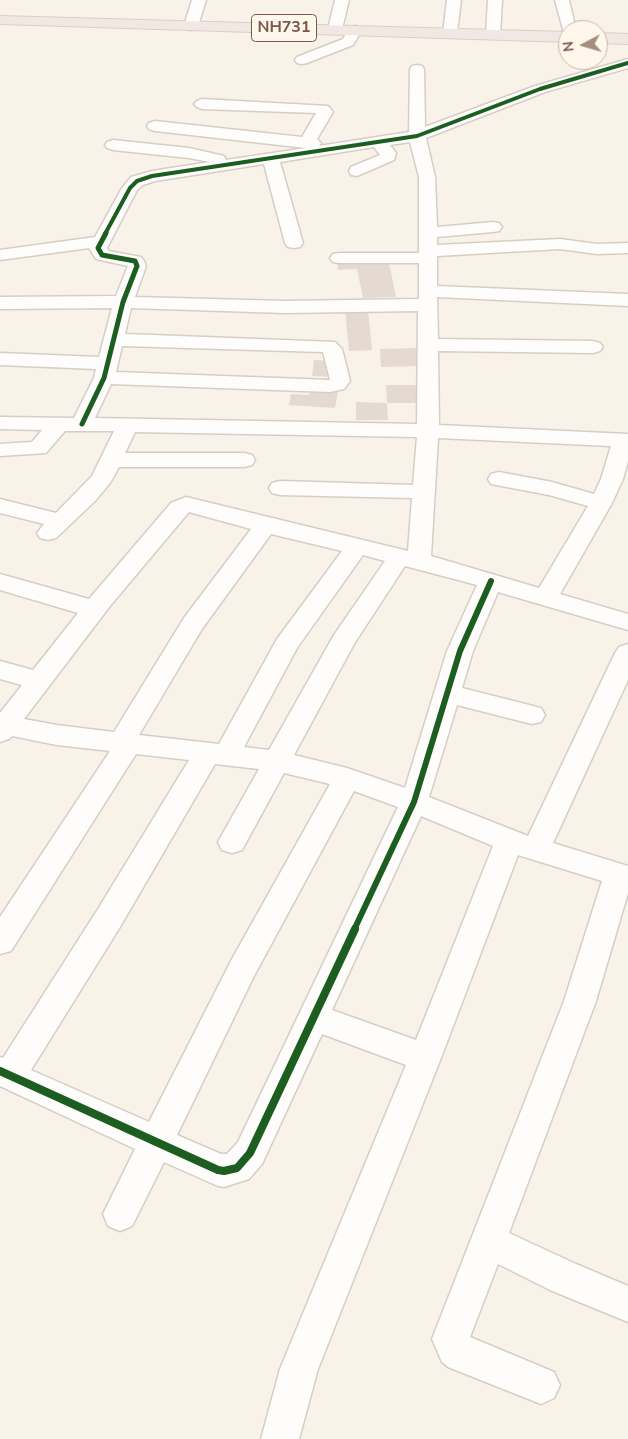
<!DOCTYPE html>
<style>
body{margin:0}
#map{position:relative;width:628px;height:1439px;overflow:hidden;background:#f8f2e9;font-family:"Nunito Sans",sans-serif}
canvas{display:block}
.north{position:absolute;left:558px;top:20px;width:50px;height:50px;box-sizing:border-box;background:#fff7ec;border:1px solid #c9b7aa;border-radius:50%;rotate:264deg;font-size:14px;font-weight:700;line-height:20px;text-align:center;color:#795847}
.north::after{content:'';display:block;margin:auto;width:18px;height:22px;background:#a58e80;clip-path:polygon(50% 0,100% 100%,50% 72%,0 100%)}
</style>
<div id="map">
<canvas width="628" height="1439"></canvas>
<div class="north">N</div>
</div>
<script>
const ctx = document.querySelector('canvas').getContext('2d');
ctx.lineJoin = 'round';
function paint(path, color) { ctx.fillStyle = color; ctx.fill(path, 'evenodd'); }
const shape = rows => new Path2D(rows.map(r => 'M' + r).join(''));
function stroke(path, color, width, dash) { ctx.strokeStyle = color; ctx.lineWidth = width; ctx.lineCap = dash ? 'butt' : 'round'; ctx.setLineDash(dash || []); ctx.stroke(path); }
function drawText(font, color, halo, rows, align = 'center') {
  ctx.font = font + ' "Nunito Sans",sans-serif'; ctx.lineWidth = 4.5; ctx.setLineDash([]); ctx.textBaseline = 'middle'; ctx.strokeStyle = halo; ctx.fillStyle = color; for (const [text, x, y, turn = 0] of rows) {
    ctx.save(); ctx.translate(x, y); ctx.rotate((+turn || 0) * Math.PI / 180); ctx.textAlign = isNaN(turn) ? turn : align; if (halo) ctx.strokeText(text, 0, 0); ctx.fillText(text, 0, 0); ctx.restore();
  }
}
const building = shape([
 [388,258,396,297,363,298,357,269,338,270,337,260],
 [345,309,368,309,372,350,349,351],
 [416,348,418,366,381,367,380,349],
 [314,360,335,361,333,377,312,376],
 [386,385,416,385,417,403,387,403],
 [310,390,338,391,335,408,289,405,291,394,309,395],
 [356,402,387,403,388,420,356,420]
]);
const minor = shape([
 [192,0,206,0,198,26,196,29,191,30,186,29,184,26,192,0],
 [335,0,349,0,342,29,340,32,335,33,330,32,328,29,335,0],
 [447,0,461,0,457,33,455,36,450,37,445,36,443,33,447,0],
 [488,0,502,0,500,34,498,37,493,38,488,37,486,34,488,0],
 [555,0,569,0,576,30,568,30,568,34,564,33,555,0],
 [355,26,360,27,362,30,353,45,307,63,302,64,297,63,295,60,297,57,343,39,350,27,355,26],
 [628,59,628,68,545,92,426,138,435,177,437,227,493,222,499,223,502,227,499,231,493,232,437,237,437,245,560,239,597,244,628,243,628,253,597,254,560,249,437,256,437,286,628,294,628,306,437,297,438,339,593,341,600,343,603,347,600,351,593,353,438,351,439,425,628,434,628,461,623,479,612,503,560,594,628,614,628,630,498,592,473,651,462,688,541,708,545,715,541,722,532,724,457,705,429,797,528,836,615,653,619,647,628,644,628,680,553,843,628,866,628,893,596,1001,509,1233,576,1264,628,1286,628,1322,550,1290,498,1264,470,1337,554,1372,560,1385,554,1398,541,1404,448,1367,442,1362,432,1339,564,1001,602,881,518,855,441,1058,318,1369,299,1439,261,1439,280,1369,406,1065,322,1034,262,1164,249,1179,224,1187,218,1186,164,1162,132,1226,120,1231,108,1226,103,1214,135,1149,0,1086,0,1057,3,1058,98,909,189,760,136,754,11,951,0,954,0,917,110,751,57,745,12,736,9,739,0,742,0,713,22,685,0,679,0,661,33,670,78,613,0,590,0,574,89,599,171,503,186,497,408,551,412,498,280,495,272,493,269,488,272,483,280,481,413,485,417,437,135,432,125,453,244,453,252,455,255,460,252,465,244,467,119,467,110,483,95,501,56,538,48,540,40,538,37,533,44,524,0,513,0,499,56,513,92,476,114,431,65,431,46,453,0,456,0,444,32,442,42,430,0,429,0,417,74,418,94,378,96,369,0,365,0,353,99,357,112,308,0,309,0,297,116,296,128,266,96,259,89,248,0,260,0,250,95,237,122,188,131,177,152,171,210,162,189,158,113,150,107,148,105,145,107,142,113,140,189,148,224,156,226,160,306,148,155,131,149,129,147,126,149,123,155,121,302,137,316,113,202,109,197,107,194,104,197,101,202,99,328,106,333,112,317,139,321,143,319,146,409,132,410,69,412,66,417,65,422,66,424,69,425,127,535,86,628,59],
 [410,142,419,177,419,253,339,253,333,254,330,258,333,262,339,263,419,263,419,299,285,301,135,297,146,266,144,261,141,257,109,251,107,248,137,190,143,185,155,181,264,164,285,243,288,247,294,248,300,247,303,243,280,162,374,147,380,155,351,167,349,171,351,175,357,176,394,160,396,153,390,145,410,142],
 [131,308,285,313,418,311,417,424,95,418,111,384,330,392,344,389,350,381,342,349,335,342,125,334,131,308],
 [122,346,323,352,330,380,116,372,122,346],
 [438,438,611,446,601,479,594,494,552,482,499,472,491,474,488,479,491,484,549,495,588,506,539,588,431,556,438,438],
 [189,512,251,529,184,618,114,732,57,725,24,719,110,606,189,512],
 [271,534,342,551,277,639,219,744,139,735,202,629,271,534],
 [363,555,385,561,334,635,269,750,244,747,297,648,363,555],
 [405,566,477,585,447,651,405,788,347,768,294,755,354,644,405,566],
 [215,764,259,769,218,842,222,850,232,853,242,850,284,773,330,784,232,959,149,1122,31,1070,120,927,215,764],
 [354,791,398,807,238,1142,227,1154,221,1154,177,1135,254,976,354,791],
 [421,816,493,846,416,1040,332,1010,421,816]
]);
const highway = shape([
 [0,16,568,32,568,42,0,24,0,16],
 [598,33,628,34,628,44,598,43,598,33]
]);
const cyclewayFar3 = shape([
 [105,234,130,188,137,181,152,176,417,136,540,89,628,63]
]);
const cyclewayFar2 = shape([
 [82,424,104,378,123,302,137,266,135,261,102,255,98,248,106,233]
]);
const cyclewayFar1 = shape([
 [354,930,414,802,460,651,491,581]
]);
const cycleway = shape([
 [0,1071,218,1170,224,1171,237,1168,250,1153,355,929]
]);
const shields = [
 [284,28,65]
];
const shieldNames = [
 ["NH731",284,28]
];
paint(building, '#e5dad1');
stroke(minor, '#d6cec6', 3);
stroke(highway, '#dacfc8', 2);
paint(minor, '#fefdfc');
paint(highway, '#f2e8e3');
stroke(cyclewayFar3, '#1b5e20', 4);
stroke(cyclewayFar2, '#1b5e20', 5);
stroke(cyclewayFar1, '#1b5e20', 6);
stroke(cycleway, '#1b5e20', 8);
for (const [x, y, w] of shields) { const box = new Path2D(); box.roundRect(x - w / 2, y - 13.5, w, 27, 4); ctx.fillStyle = '#fff7ec'; ctx.fill(box); stroke(box, '#795847', 1); }
drawText('bold 16px', '#795847', null, shieldNames);
</script>
